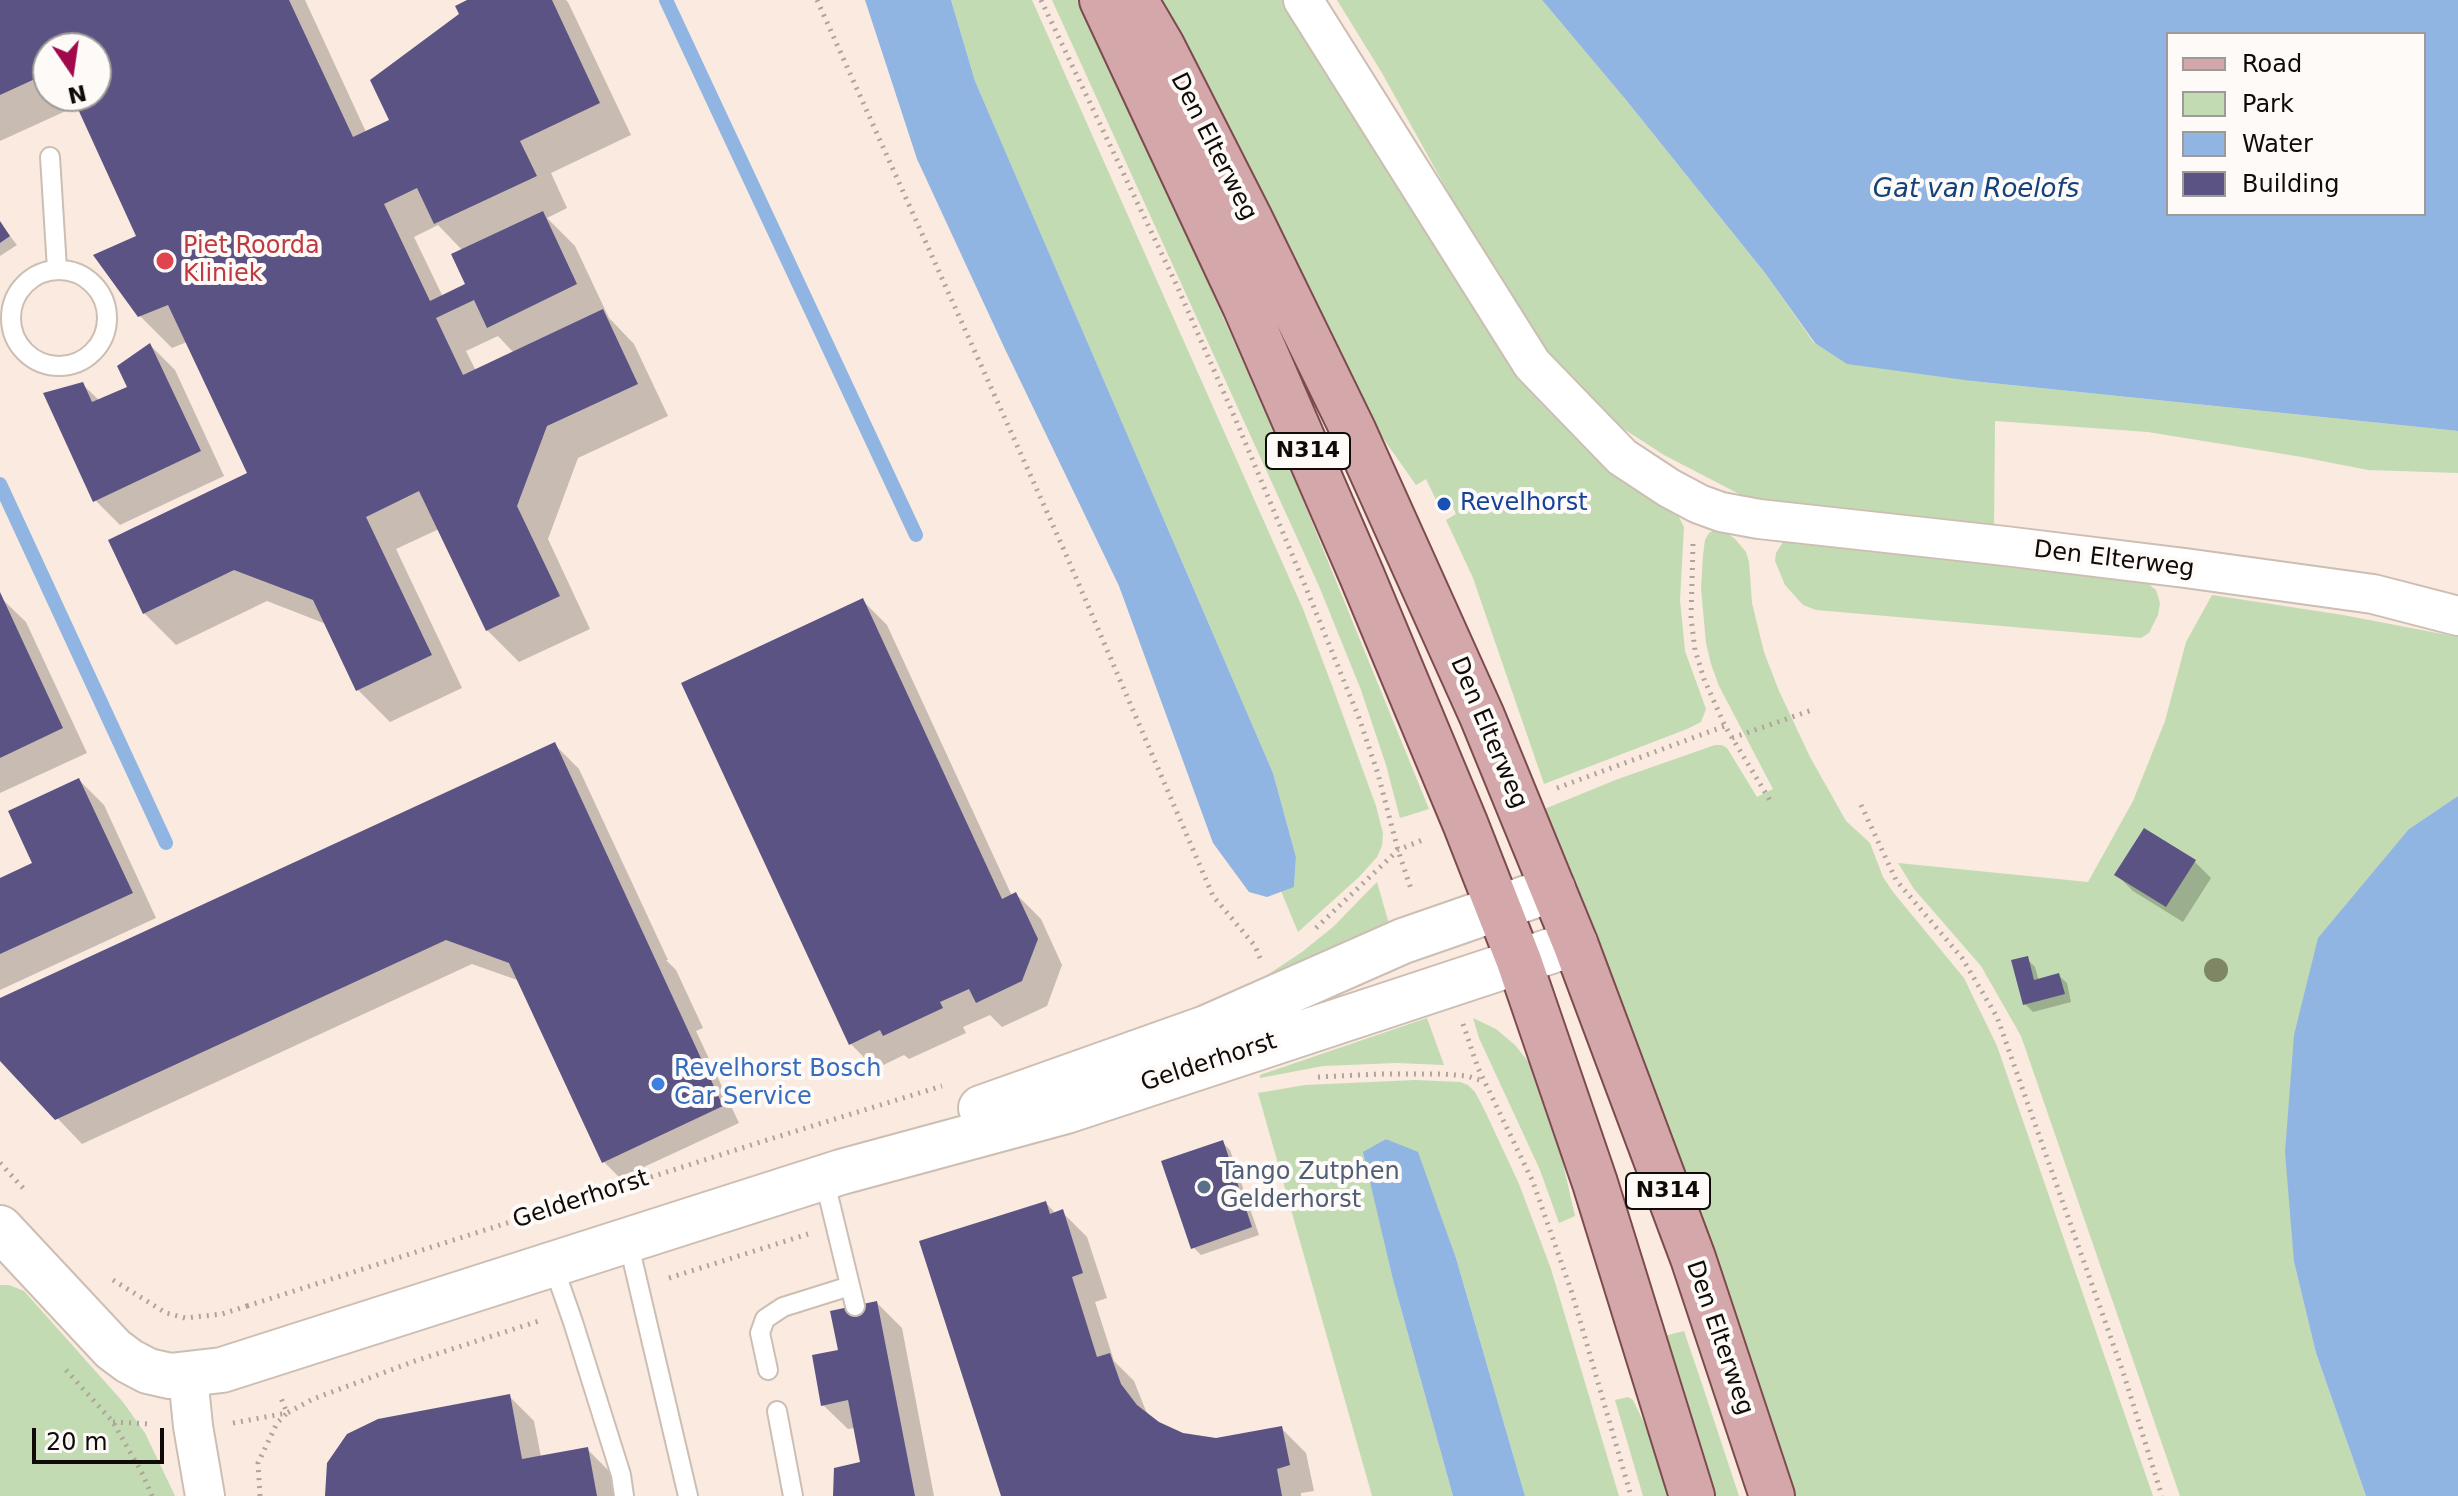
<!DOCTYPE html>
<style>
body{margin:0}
#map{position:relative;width:2458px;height:1496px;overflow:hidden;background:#faeadf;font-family:"DejaVu Sans",sans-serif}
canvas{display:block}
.legend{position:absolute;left:2166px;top:32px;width:260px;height:184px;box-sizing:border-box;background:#fdfaf8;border:2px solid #9e9a98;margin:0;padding:10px 14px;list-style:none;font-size:24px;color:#100b08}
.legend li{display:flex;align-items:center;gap:16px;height:40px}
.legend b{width:40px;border:2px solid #9e9a98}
.north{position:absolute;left:32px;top:32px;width:80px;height:80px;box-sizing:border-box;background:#fdfaf8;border:2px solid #9e9a98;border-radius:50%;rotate:167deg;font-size:22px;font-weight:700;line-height:32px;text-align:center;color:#100b08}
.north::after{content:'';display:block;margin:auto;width:28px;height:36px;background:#a1094b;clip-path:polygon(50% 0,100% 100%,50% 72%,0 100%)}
.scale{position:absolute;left:32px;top:1428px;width:132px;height:36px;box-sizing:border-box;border:4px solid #100b08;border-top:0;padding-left:10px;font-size:24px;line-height:28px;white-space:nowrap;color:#100b08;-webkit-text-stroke:6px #fdfaf8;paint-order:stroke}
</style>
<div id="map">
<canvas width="2458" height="1496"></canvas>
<ul class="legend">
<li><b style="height:10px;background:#d4a8aa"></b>Road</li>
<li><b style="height:22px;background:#c2dbb3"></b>Park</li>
<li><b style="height:22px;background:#91b5e3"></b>Water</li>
<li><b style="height:22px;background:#5b5383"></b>Building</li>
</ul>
<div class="north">N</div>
<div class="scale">20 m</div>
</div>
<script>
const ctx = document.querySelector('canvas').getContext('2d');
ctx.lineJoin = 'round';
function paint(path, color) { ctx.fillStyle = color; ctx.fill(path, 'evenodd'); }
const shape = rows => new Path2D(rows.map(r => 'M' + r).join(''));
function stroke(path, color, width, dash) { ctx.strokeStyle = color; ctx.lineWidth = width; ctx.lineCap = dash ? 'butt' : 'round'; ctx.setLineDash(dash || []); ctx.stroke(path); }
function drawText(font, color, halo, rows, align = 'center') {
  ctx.font = font + ' "DejaVu Sans",sans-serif'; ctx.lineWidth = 8; ctx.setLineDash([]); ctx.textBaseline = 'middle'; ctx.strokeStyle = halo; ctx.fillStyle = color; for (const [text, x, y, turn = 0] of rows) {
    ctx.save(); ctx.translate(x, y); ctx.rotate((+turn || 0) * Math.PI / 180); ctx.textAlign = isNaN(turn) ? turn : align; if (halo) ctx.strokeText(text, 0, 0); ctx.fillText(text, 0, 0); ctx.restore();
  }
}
const green = shape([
 [951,0,1032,0,1303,609,1333,688,1376,806,1383,833,1382,846,1377,857,1359,877,1298,932,1281,891,1294,886,1296,857,1273,773,975,81],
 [1052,0,1087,0,1108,45,1171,200,1285,456,1429,809,1400,818,1386,765,1361,690,1319,586],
 [1155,0,1287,0,1530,386,1548,409,1587,447,1677,513,1684,527,1680,600,1685,651,1706,709,1701,722,1687,729,1544,784,1473,578,1446,520,1456,514,1449,497,1437,502,1426,479,1416,485,1354,397],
 [1337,0,1542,0,1626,100,1765,273,1814,343,1972,381,2458,431,2458,473,2368,470,2302,457,2148,432,1995,421,1994,531,1841,519,1745,497,1664,455,1579,400,1508,300,1382,73],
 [1716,529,1723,530,1735,539,1746,552,1749,562,1752,603,1764,652,1779,691,1810,757,1846,821,1870,843,1883,877,1893,892,1964,978,1997,1046,2153,1496,1789,1496,1537,812,1618,779,1715,745,1722,745,1727,748,1757,797,1773,789,1719,686,1711,664,1706,643,1701,588,1703,555,1705,540,1709,533],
 [1796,540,2146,582,2156,590,2160,603,2158,615,2149,633,2141,638,1816,610,1803,605,1785,585,1775,561,1776,553,1783,542],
 [2212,595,2343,615,2458,637,2458,796,2409,829,2294,1262,2316,1353,2366,1496,2180,1496,2021,1036,1981,966,1914,889,1898,863,2088,882,2133,801,2165,721,2186,642],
 [1377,882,1389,924,1252,985,1302,952,1333,927],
 [1427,1018,1444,1065,1396,1063,1323,1066,1260,1078,1260,1075],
 [1473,1018,1496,1029,1515,1045,1530,1064,1543,1086,1549,1102,1575,1216,1559,1223,1540,1170,1479,1038],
 [1415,1080,1460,1082,1468,1085,1475,1092,1484,1109,1519,1184,1551,1269,1619,1496,1525,1496,1456,1258,1418,1153,1386,1139,1364,1153,1393,1280,1453,1496,1372,1496,1258,1093,1305,1085],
 [0,1285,9,1285,24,1291,123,1402,145,1433,175,1496,0,1496],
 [1684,1331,1702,1384,1739,1496,1704,1496,1656,1338],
 [1628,1397,1633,1400,1679,1496,1643,1496,1615,1400]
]);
const water = shape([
 [865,0,951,0,975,81,1273,773,1296,857,1294,887,1267,897,1249,892,1213,843,1119,586,1004,347,917,159],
 [1542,0,2458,0,2458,431,1972,381,1847,364,1815,343,1765,273,1626,100],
 [2424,34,2424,214,2168,214,2168,34],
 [2458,796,2458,1496,2366,1496,2316,1353,2294,1262,2285,1152,2294,1035,2318,938,2409,829],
 [1386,1139,1418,1152,1456,1258,1525,1496,1453,1496,1393,1280,1363,1152]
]);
const shadow = shape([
 [0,0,305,0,366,132,392,121,472,0,566,0,568,2,631,135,551,173,567,208,547,218,575,246,609,318,634,344,668,416,578,458,548,539,590,629,519,662,487,630,439,529,396,549,462,688,390,722,358,690,326,624,267,601,176,645,144,613,250,474,187,342,172,348,140,316,138,237,79,105,0,141],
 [48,48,96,48,96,96,48,96],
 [438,225,463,251,468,285,443,297,414,237],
 [498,336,514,353,476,371,466,351],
 [0,223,17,245,0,256],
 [150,345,175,370,224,476,120,525,95,500,82,384,100,401,129,388],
 [0,597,26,622,87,753,0,793],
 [862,600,887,625,1012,896,1016,894,1041,919,1062,965,1047,1006,1002,1027,990,1015,963,1027,966,1033,909,1059,904,1055,875,1069,851,1044],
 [554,744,579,769,668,960,666,960,676,970,703,1028,696,1031,739,1123,620,1178,603,1161,520,981,472,964,82,1144,0,1058,0,1001],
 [79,780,104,805,156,918,0,990,0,880,35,864],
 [2195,862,2211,878,2183,922,2133,891,2116,874],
 [2027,959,2035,967,2039,981,2059,976,2067,983,2071,1002,2033,1012,2025,1004],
 [1222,1142,1230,1150,1259,1235,1201,1255,1193,1247],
 [1046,1203,1056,1214,1062,1212,1087,1237,1107,1298,1095,1302,1114,1361,1134,1381,1146,1411,1151,1418,1163,1427,1196,1438,1223,1439,1281,1428,1306,1453,1314,1491,1301,1493,1301,1496,1003,1496],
 [877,1303,902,1328,934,1496,835,1496,862,1464,855,1428,848,1429,823,1405,840,1351],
 [509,1396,534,1421,541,1457,587,1449,612,1474,616,1496,327,1496]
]);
const stream = shape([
 [666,0,916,535],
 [0,484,166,843]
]);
const building = shape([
 [0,0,289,0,353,137,389,120,370,80,459,14,455,6,467,0,552,0,600,103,520,141,537,176,434,224,417,188,384,204,430,301,465,284,451,254,543,211,577,284,487,328,474,300,436,318,463,375,603,309,638,384,547,426,517,506,560,596,486,631,419,491,366,517,432,655,356,691,313,600,234,570,143,614,108,540,247,473,168,305,138,317,93,255,136,236,72,96,96,96,96,48,48,48,48,73,0,95],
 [0,221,10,236,0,243],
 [150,343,201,451,93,502,43,393,83,382,92,402,127,387,117,366],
 [0,592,63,728,0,758],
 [863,598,1002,899,1016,892,1038,939,1022,981,976,1003,969,989,940,1002,943,1008,883,1036,880,1030,849,1045,681,683],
 [555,742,723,1106,602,1163,509,963,446,940,55,1120,0,1061,0,998],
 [79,778,133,893,0,954,0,878,32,863,8,811],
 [2144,828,2196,860,2166,907,2114,875],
 [2028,956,2034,980,2059,973,2065,994,2023,1005,2011,960],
 [1223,1140,1252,1227,1191,1249,1161,1161],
 [1046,1201,1050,1214,1063,1209,1083,1273,1072,1277,1097,1357,1110,1353,1121,1384,1137,1405,1159,1422,1183,1433,1216,1438,1282,1426,1290,1465,1277,1469,1282,1496,1001,1496,919,1241],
 [877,1301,915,1496,833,1496,834,1468,860,1462,848,1400,821,1406,812,1355,838,1350,830,1311],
 [510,1394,522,1459,588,1447,597,1496,325,1496,327,1463,347,1434,378,1419]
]);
const path = shape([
 [817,0,1064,550,1213,896,1255,946,1260,958],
 [1041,0,1177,286,1235,418,1304,583,1359,718,1378,774,1398,850,1412,892],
 [1693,544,1691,618,1695,650,1704,679,1725,726,1771,802],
 [1732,738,1815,709],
 [1557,788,1725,726],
 [1861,805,1896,880,1962,958,1997,1017,2123,1372,2162,1496],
 [1316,928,1398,850,1425,839],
 [1463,1024,1478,1068,1533,1182,1572,1293,1631,1496],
 [1318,1077,1380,1074,1443,1074,1467,1076,1483,1081],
 [0,1163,23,1188],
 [669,1278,808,1234],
 [113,1280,166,1313,185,1318,222,1314,247,1306],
 [247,1306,767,1140,942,1086],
 [66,1370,113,1422,142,1473,152,1496],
 [113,1422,152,1424],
 [233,1423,287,1413,313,1399,415,1361,542,1320],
 [260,1496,258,1463,277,1423,287,1413,281,1398]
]);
const service = shape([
 [50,157,57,269],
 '11 318a48 48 0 1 1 96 0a48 48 0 1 1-96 0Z',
 [824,1178,855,1306],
 [628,1241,688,1496],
 [553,1265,573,1322,621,1475,624,1496],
 [768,1370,760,1333,765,1319,783,1307,850,1286],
 [777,1411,793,1496]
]);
const minor = shape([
 [1303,0,1532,364,1622,457,1669,488,1699,504,1721,512,1759,519,2005,546,2185,568,2373,594,2458,616],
 [188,1376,193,1426,205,1496]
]);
const tertiary = shape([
 [981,1108,1206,1028,1403,941,1553,889],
 [0,1228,113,1349,129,1361,148,1371,170,1376,222,1370,841,1172,1066,1111,1575,943]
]);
const primary = shape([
 [1102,0,1245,306,1362,576,1465,823,1519,961,1595,1183,1692,1496],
 [1135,0,1162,46,1250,219,1354,432,1482,716,1575,943,1693,1258,1772,1496]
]);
const trees = [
 [2216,970]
];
const markers = [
 [165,261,10,"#e0444e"],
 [1444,504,8,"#1a4fb4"],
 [658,1084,8,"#3f7fe0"],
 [1204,1187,8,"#5c6f8a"]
];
const shields = [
 [1308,451,84],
 [1668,1191,84]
];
const shieldNames = [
 ["N314",1308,451],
 ["N314",1668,1191]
];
const streetNames = [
 ["Den Elterweg",1213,147,63],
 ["Den Elterweg",2114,560,7],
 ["Den Elterweg",1488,733,67],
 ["Gelderhorst",1209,1063,-18],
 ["Gelderhorst",581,1200,-18],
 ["Den Elterweg",1719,1338,71]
];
const healthNames = [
 ["Piet Roorda",183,247],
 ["Kliniek",183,275]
];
const transitNames = [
 ["Revelhorst",1460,504]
];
const shopNames = [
 ["Revelhorst Bosch",674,1070],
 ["Car Service",674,1098]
];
const serviceNames = [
 ["Tango Zutphen",1220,1173],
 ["Gelderhorst",1220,1201]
];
const waterNames = [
 ["Gat van Roelofs",1976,190]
];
paint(green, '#c2dbb3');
paint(water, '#91b5e3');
paint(shadow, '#0003');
stroke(stream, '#91b5e3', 14);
paint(building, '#5b5383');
stroke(service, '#cdbeb3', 22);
stroke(minor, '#cdbeb3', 42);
stroke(tertiary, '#cdbeb3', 48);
stroke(primary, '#7d4b4d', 48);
stroke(path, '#b0a39b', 5, [2, 6]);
stroke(service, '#fff', 18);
stroke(minor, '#fff', 38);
stroke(tertiary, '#fff', 44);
stroke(primary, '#d4a8aa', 44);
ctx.fillStyle = '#7e8664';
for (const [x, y] of trees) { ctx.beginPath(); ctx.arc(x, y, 12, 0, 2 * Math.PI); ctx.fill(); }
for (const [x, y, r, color] of markers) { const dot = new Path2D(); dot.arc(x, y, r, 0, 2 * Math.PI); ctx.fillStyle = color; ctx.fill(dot); stroke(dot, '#fdfaf8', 3); }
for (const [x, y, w] of shields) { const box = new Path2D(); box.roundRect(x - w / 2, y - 18, w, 36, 6); ctx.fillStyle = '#fdfaf8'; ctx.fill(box); stroke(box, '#100b08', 2); }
drawText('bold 22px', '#100b08', null, shieldNames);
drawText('24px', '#100b08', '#fdfaf8', streetNames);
drawText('24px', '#be3a42', '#fdfaf8', healthNames, 'left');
drawText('24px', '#164399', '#fdfaf8', transitNames, 'left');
drawText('24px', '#366cbe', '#fdfaf8', shopNames, 'left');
drawText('24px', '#4e5e75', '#fdfaf8', serviceNames, 'left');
drawText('italic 26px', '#13427a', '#fdfaf8', waterNames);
</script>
